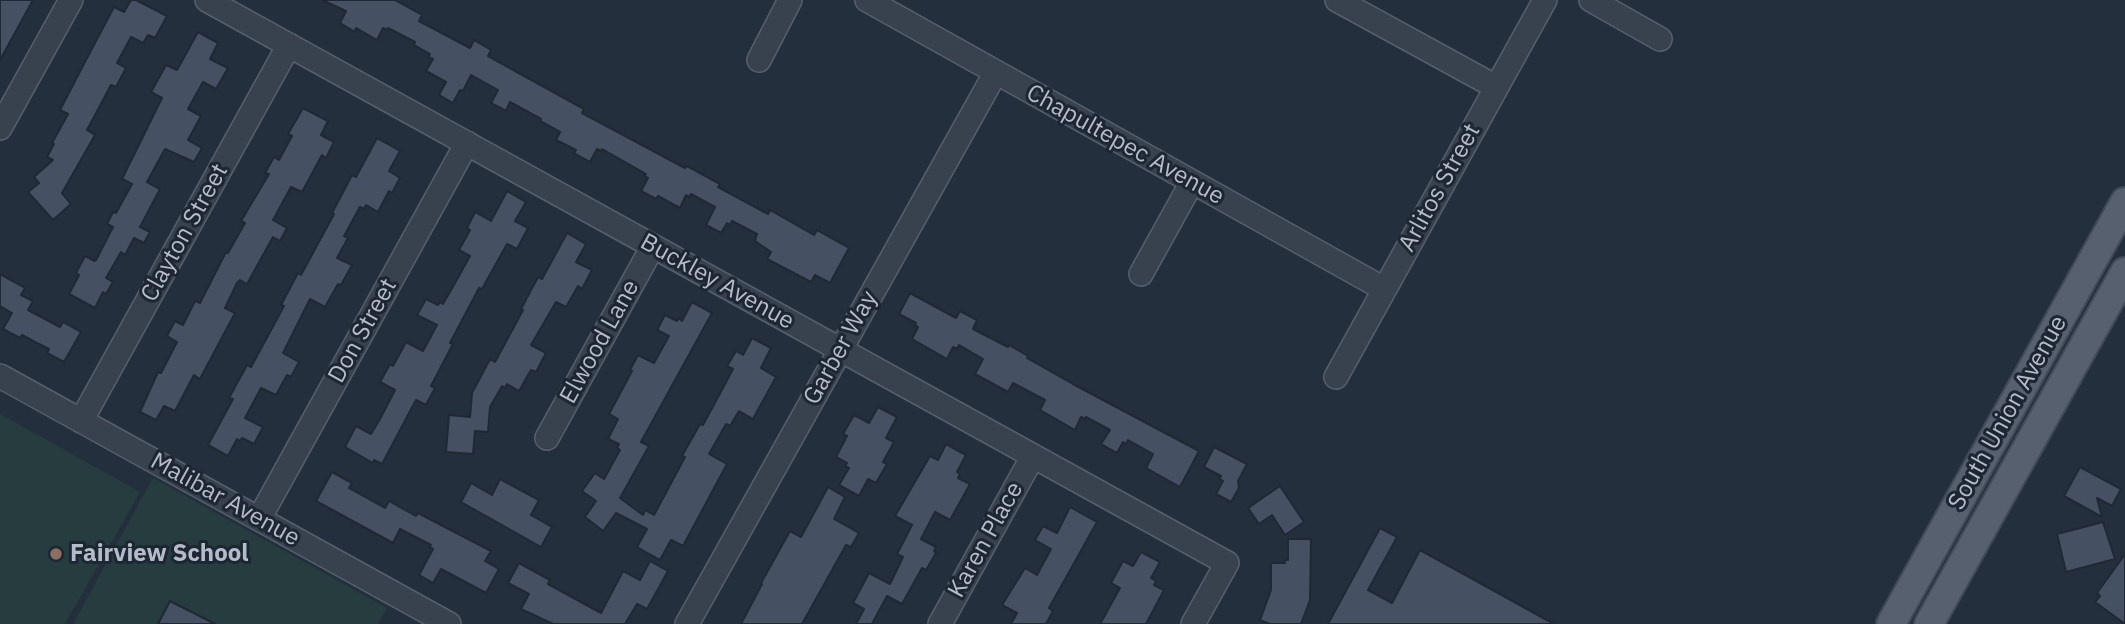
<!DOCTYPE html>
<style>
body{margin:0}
canvas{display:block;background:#242f3e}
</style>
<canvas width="2125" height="624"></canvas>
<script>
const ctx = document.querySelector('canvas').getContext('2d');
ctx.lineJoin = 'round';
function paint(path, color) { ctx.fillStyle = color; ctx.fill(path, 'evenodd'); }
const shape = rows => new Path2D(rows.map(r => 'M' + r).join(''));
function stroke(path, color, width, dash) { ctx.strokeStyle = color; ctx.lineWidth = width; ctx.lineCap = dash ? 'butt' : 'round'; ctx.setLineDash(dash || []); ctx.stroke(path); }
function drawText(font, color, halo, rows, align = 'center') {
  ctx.font = font + ' "IBM Plex Sans",sans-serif'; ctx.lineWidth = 6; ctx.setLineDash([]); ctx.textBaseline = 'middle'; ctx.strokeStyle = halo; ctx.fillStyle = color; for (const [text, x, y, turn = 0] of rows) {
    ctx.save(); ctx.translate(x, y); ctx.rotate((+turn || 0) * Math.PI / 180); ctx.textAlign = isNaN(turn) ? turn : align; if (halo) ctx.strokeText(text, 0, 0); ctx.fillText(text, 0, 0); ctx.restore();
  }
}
const green = shape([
 [0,414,140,492,65,624,0,624],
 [153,478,387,608,378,624,73,624]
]);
const building = shape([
 [0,0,33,0,0,60,0,0],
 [131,0,136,0,167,16,155,38,148,35,143,43,131,37,117,63,126,68,116,87,111,85,87,130,95,135,62,193,71,204,53,220,28,192,39,183,34,177,53,160,47,157,54,144,52,143,68,114,60,110,87,58,114,7,124,12,131,0],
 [322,0,395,0,422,15,419,21,470,48,474,40,491,50,488,56,584,109,582,113,685,168,687,166,720,184,718,187,768,214,770,210,814,235,817,230,849,248,830,283,815,275,811,282,767,259,771,252,755,241,757,234,732,221,730,225,727,223,721,233,706,225,715,207,691,194,689,197,686,195,680,208,658,196,656,199,641,191,648,178,644,176,646,174,602,149,601,151,597,149,590,162,574,153,576,150,556,140,560,132,540,121,541,119,510,102,506,111,491,103,498,90,471,75,463,91,460,90,453,103,439,95,446,82,426,71,433,59,428,57,430,54,414,45,415,42,388,28,387,30,383,28,377,40,356,28,355,32,340,23,346,11,322,0],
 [198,32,218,43,210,59,228,68,216,89,203,82,188,109,201,116,188,140,202,148,194,162,165,149,147,182,160,189,140,227,150,232,144,243,134,238,125,255,121,252,106,278,113,282,106,294,103,292,95,308,69,294,79,275,76,273,85,256,94,261,96,260,113,227,107,224,113,212,116,213,132,184,122,179,162,98,151,92,166,65,177,70,198,32],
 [303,108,328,121,321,135,334,142,326,158,322,155,302,192,291,187,273,220,287,228,280,241,273,237,247,284,240,280,237,283,225,308,235,313,200,379,194,375,175,411,164,406,156,420,140,412,158,372,161,373,177,342,167,336,175,321,183,325,195,301,200,303,226,252,228,253,245,223,241,221,269,174,265,173,274,157,279,160,292,136,288,134,303,108],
 [377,138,400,151,389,171,400,178,392,193,389,191,378,212,366,205,364,209,360,207,344,236,348,238,337,258,352,265,341,285,338,284,325,307,310,299,283,353,299,362,291,377,287,375,276,395,261,388,245,418,263,427,254,444,242,438,240,441,237,439,228,456,208,445,233,399,229,398,247,365,251,367,284,306,281,305,298,273,301,275,334,214,332,213,352,175,356,177,377,138],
 [507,191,526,202,515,221,528,228,517,249,507,244,482,289,479,288,450,343,453,344,431,386,435,388,426,405,416,400,382,464,374,460,373,463,345,447,356,426,371,434,380,419,395,390,380,382,390,364,393,366,406,342,423,351,437,325,417,315,426,299,438,305,440,302,443,304,455,283,470,256,459,250,470,230,467,228,475,212,491,221,507,191],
 [567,233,586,244,576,262,592,270,582,289,578,286,566,307,556,302,531,345,546,353,536,372,531,370,519,391,507,384,505,388,502,386,490,407,488,432,475,431,473,454,446,452,449,415,470,417,472,393,490,359,495,362,523,310,521,309,538,277,542,279,567,233],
 [0,274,25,288,21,295,33,301,28,310,60,327,63,322,81,332,64,362,47,353,49,349,35,342,22,335,20,338,3,329,12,313,0,306,0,274],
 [910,293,956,318,960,311,977,320,973,329,1008,347,1009,345,1028,356,1027,358,1073,384,1199,451,1180,487,1146,468,1153,454,1128,440,1126,444,1123,442,1117,453,1101,444,1110,430,1086,417,1085,419,1081,417,1075,430,1040,410,1045,400,1013,383,1008,392,975,374,983,359,959,345,957,349,953,347,947,359,912,339,918,327,914,325,916,323,899,314,910,293],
 [692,302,712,313,641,442,649,446,620,498,643,515,645,510,654,515,685,457,682,456,700,424,703,425,733,369,727,366,736,351,743,355,752,338,771,348,761,368,776,377,753,419,739,411,730,426,726,424,709,454,727,464,683,546,671,540,660,560,637,547,647,529,616,513,603,531,585,517,596,501,582,491,595,473,604,479,620,450,617,448,619,444,608,439,618,419,609,414,632,371,630,370,638,355,654,363,669,336,657,330,665,315,677,321,679,318,682,321,692,302],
 [878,407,897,417,886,438,894,442,883,462,887,464,876,483,868,479,859,496,839,485,849,468,845,466,847,463,836,457,847,436,843,434,854,415,869,423,878,407],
 [946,444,966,455,957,472,960,474,958,478,970,484,950,520,935,512,921,539,936,547,934,551,936,553,926,570,922,568,902,604,887,596,872,624,856,624,864,609,853,603,869,573,890,584,903,557,897,554,912,525,895,516,930,456,938,460,946,444],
 [1214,447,1247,464,1238,481,1239,488,1231,502,1216,494,1223,481,1219,479,1221,476,1204,467,1214,447],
 [2080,467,2121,489,2112,506,2097,498,2102,517,2064,496,2080,467],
 [332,472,352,483,349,488,385,508,389,501,416,516,418,513,491,551,485,561,499,569,486,593,441,569,433,583,419,575,433,549,429,547,431,545,400,529,393,543,316,501,332,472],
 [500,479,539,500,531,515,552,527,541,547,461,502,471,483,492,495,500,479],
 [1280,486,1304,522,1285,535,1272,515,1259,524,1248,508,1280,486],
 [828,487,845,497,834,519,859,533,851,547,846,545,802,624,741,624,762,584,761,583,790,531,801,537,828,487],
 [1070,507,1097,522,1049,608,1053,611,1046,624,1011,624,1017,613,1002,605,1025,568,1037,575,1051,549,1035,540,1043,526,1057,533,1070,507],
 [2103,522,2115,559,2066,572,2057,534,2103,522],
 [1380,528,1397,537,1368,590,1392,603,1420,550,1554,624,1328,624,1380,528],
 [1288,539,1311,539,1310,600,1301,624,1270,624,1260,620,1271,590,1271,563,1285,563,1285,560,1288,560,1288,539],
 [1141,552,1160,562,1151,578,1156,581,1154,585,1164,590,1146,624,1100,624,1120,588,1111,583,1123,561,1133,566,1141,552],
 [2125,554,2125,624,2095,602,2100,596,2097,593,2125,554],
 [650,561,668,571,647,609,637,604,625,624,553,624,521,609,529,594,508,583,519,563,550,580,548,584,601,613,623,571,640,580,650,561],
 [170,601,215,624,158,624,170,601]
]);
const minor = shape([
 [207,0,1227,563,1193,624],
 [867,0,1384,289],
 [1337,0,1496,87],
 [1591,0,1660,39],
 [759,60,790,0],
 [0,128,71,0],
 [1141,274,1192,182],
 [0,376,449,624],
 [1336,377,1545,0],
 [81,421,289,45],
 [547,438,653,246],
 [259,519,467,143],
 [687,624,996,72],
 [940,624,1033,456]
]);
const major = shape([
 [1891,624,2125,202],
 [1929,624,2125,272]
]);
const markers = [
 [56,554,7,"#8d6e63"]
];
const streetNames = [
 ["Chapultepec Avenue",1125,145,29],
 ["Arlitos Street",1440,188,-61],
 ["Clayton Street",185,233,-61],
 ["Buckley Avenue",717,282,29],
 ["Don Street",363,331,-61],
 ["Elwood Lane",600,342,-61],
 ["Garber Way",841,348,-61],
 ["South Union Avenue",2008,413,-61],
 ["Malibar Avenue",225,500,29],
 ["Karen Place",986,540,-61]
];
const poiNames = [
 ["Fairview School",70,554]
];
paint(green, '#263c3f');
paint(building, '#455162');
stroke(building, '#1f2835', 2);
stroke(minor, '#565f6c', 26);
stroke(major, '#414a57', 32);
stroke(minor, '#38414e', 23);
stroke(major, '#56606e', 28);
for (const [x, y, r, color] of markers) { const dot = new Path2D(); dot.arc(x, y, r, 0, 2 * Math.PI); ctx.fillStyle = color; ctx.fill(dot); stroke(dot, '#1d2633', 2.5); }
drawText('24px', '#b4bcc9', '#1d2633', streetNames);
drawText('bold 24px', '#b4bcc9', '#1d2633', poiNames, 'left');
</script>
